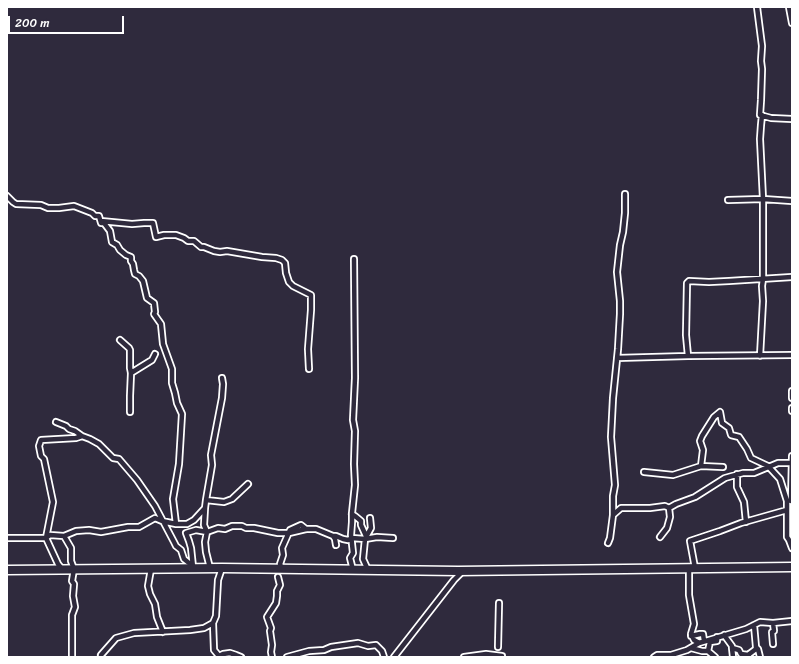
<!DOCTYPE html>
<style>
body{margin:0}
#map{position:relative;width:799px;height:664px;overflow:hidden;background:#2f2a3d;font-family:Sriracha,sans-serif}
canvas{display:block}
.frame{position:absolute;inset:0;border:8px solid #fff;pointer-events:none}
.scale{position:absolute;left:8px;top:16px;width:116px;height:18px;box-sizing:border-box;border:2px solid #fff;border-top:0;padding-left:5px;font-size:12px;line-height:14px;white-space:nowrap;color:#fff;-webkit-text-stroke:3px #2f2a3d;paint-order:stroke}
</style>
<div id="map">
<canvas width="799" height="664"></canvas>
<div class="frame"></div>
<div class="scale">200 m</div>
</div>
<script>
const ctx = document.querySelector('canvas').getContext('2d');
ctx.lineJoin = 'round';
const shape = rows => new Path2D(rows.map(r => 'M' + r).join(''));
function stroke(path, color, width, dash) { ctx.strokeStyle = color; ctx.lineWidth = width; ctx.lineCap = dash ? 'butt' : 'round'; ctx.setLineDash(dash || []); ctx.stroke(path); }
const street = shape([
 [757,7,762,46,761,61,762,69,761,100,760,115,771,118,792,119],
 [789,7,792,23],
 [7,196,13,202,16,204,41,205,48,208,59,208,74,206,92,213,95,216,99,216,101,223,104,223,110,231,112,242,117,245,120,250,126,255,131,257,131,261,133,264,134,270,135,274,139,276,143,281,147,298,154,303,155,312,154,314,161,324,163,344,172,369,172,383,175,393,177,403,182,414,179,464,173,499,176,524],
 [728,200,763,199,792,201],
 [101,221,132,224,144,223,153,223,156,237,164,235,176,235,184,238,188,241,194,241,201,247,204,247,214,251,220,252,227,251,262,257,276,258,282,260,285,263,286,273,289,282,293,286,311,295,311,310,308,349,309,369],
 [120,340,129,348,130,350,130,368,131,373,130,396,130,412],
 [688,356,792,355],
 [760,356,763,301,762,286,763,279,763,199,760,139,761,125,762,115],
 [617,358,688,356,686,335,687,283,689,281,709,282,729,281,792,277],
 [131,373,152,360,155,354],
 [792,391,792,398],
 [792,408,792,411],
 [56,422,66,426,69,429,75,431,82,436,90,439,99,444,113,458,119,459,137,480,155,506,174,542,176,546,181,550,184,559,194,567],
 [701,466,703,450,700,441,702,436,714,417,720,412,722,423,729,428,731,435,739,437,747,449,751,458,768,466,780,479,787,501,787,537,789,540,792,548],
 [644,472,673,475,701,466,723,467],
 [737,474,737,487,744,502,746,522],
 [206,500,212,465,211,455,222,398,223,384,222,378],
 [791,501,792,456],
 [205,508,204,525,207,532,205,542,206,552,210,568],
 [352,514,355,516,361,521,361,525,366,536],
 [613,515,613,496,615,485,611,437,613,398,618,349,620,314,620,301,617,272,620,245,623,232,625,213,625,194],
 [333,536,335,539,336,545],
 [660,537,667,528,670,517,669,508],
 [7,538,46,538,50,535,64,536],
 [608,543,610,538,613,515,621,508,650,508,665,506,669,508,676,504,695,497,725,478,743,473,754,473,778,463,792,463],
 [193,567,191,548,189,541,186,533,196,530,207,532,218,528,225,529,232,526,242,526,246,528,254,528,278,533,289,533,306,529,316,529,333,536,336,536,343,539,348,540,352,538,365,539,377,537,393,538],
 [222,568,218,580,216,616,213,623,214,650,219,656,223,654,230,653,236,655,241,657],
 [695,568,690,541,720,531,741,523,787,510],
 [62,569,58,564,46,538,53,502,44,459,41,456,39,446,41,440,76,438,82,436],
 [151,569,148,586,150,594,155,604,157,617,163,632],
 [282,569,280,564,283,555,282,548,290,530,301,525,306,529],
 [689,569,689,595,694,624,691,634,694,640,699,643],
 [353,570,350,558,353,553,351,535,352,522,352,513,355,485,354,464,355,431,353,420,355,378,354,259],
 [368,570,363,559,365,539,371,528,370,518],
 [773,623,774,631,772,632,773,644],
 [754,625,756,647,758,649,760,657],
 [724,635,732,646,732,648,739,650,741,654,748,655,749,657],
 [691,636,700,634,703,634,704,641],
 [498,647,499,603],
 [691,648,702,651,708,651,715,657],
 [732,648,733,657],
 [708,651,710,642,717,641,717,637],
 [101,655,116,638,134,633,190,630,204,628,213,623],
 [748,655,756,649,756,647],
 [72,657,72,615,75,607,73,596,74,584,72,581,74,569,71,561,71,548,64,536,76,531,89,530,101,532,128,527,139,527,155,518,162,521,176,524,187,524,194,520,205,508,206,500,224,502,232,499,248,484],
 [272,657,271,652,272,645,270,631,271,628,267,617,276,603,277,596,277,591,280,585,278,577],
 [287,657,309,651,324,650,331,647,358,643,368,646,376,645,382,651,384,657],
 [394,657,454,580,463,571],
 [464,657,486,654,502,656],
 [654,657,657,655,671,655,687,650,699,643,746,629,760,622,773,623,792,621]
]);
const highway = shape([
 [7,570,222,568,458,571,792,567]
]);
stroke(street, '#fff', 8);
stroke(highway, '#fff', 11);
stroke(street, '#2f2a3d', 4.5);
stroke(highway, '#2f2a3d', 8);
</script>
